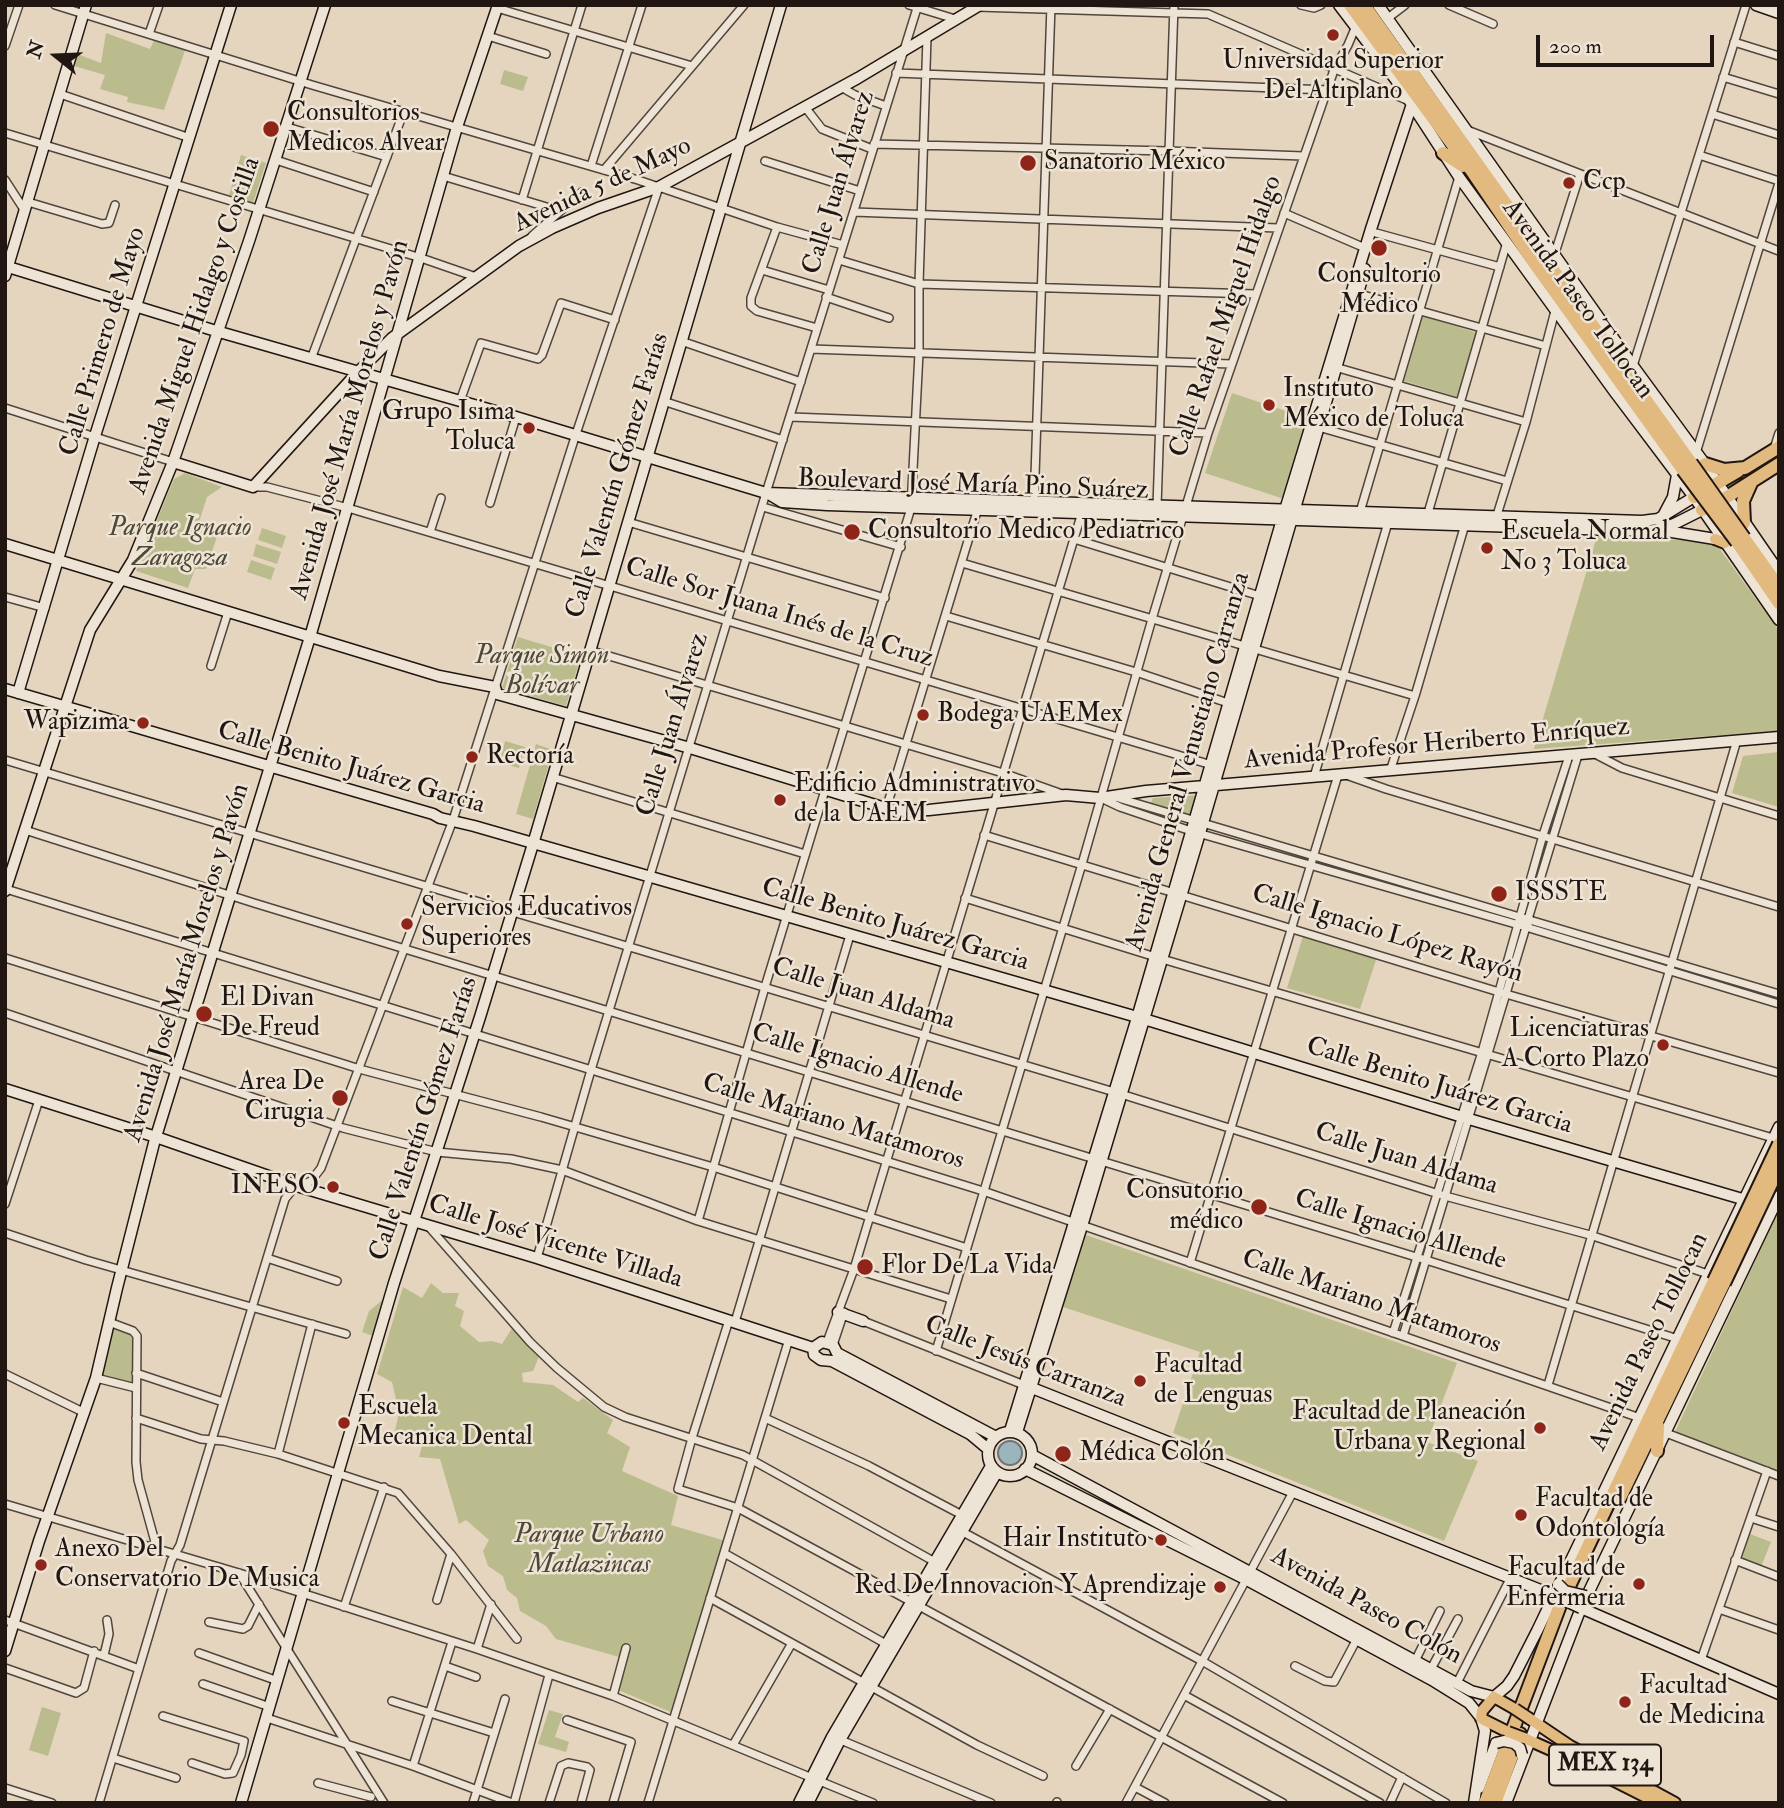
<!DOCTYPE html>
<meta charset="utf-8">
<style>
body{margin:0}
#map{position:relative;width:1784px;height:1808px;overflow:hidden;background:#e5d5be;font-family:"IM FELL Double Pica",serif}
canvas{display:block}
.frame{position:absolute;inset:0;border:7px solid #211611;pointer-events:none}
.north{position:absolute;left:21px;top:21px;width:70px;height:70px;-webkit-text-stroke:5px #eee4d5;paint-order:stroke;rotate:288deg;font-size:19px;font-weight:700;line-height:28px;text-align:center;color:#211611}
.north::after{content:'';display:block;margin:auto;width:24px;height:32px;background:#211611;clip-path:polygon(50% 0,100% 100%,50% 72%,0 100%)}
.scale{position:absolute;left:1536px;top:35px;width:178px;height:32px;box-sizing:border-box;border:4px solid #211611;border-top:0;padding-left:9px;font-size:21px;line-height:24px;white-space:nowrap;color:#211611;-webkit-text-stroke:5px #eee4d5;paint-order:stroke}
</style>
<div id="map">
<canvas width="1784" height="1808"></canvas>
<div class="frame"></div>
<div class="north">N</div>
<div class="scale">200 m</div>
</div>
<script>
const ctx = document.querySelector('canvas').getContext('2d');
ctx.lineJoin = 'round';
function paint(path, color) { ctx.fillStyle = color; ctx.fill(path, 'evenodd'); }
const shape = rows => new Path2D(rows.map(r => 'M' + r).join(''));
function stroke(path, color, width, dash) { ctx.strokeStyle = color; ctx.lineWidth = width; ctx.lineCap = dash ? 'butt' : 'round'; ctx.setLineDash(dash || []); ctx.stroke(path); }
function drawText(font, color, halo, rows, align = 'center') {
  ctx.font = font + ' "IM FELL Double Pica",serif'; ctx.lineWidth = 5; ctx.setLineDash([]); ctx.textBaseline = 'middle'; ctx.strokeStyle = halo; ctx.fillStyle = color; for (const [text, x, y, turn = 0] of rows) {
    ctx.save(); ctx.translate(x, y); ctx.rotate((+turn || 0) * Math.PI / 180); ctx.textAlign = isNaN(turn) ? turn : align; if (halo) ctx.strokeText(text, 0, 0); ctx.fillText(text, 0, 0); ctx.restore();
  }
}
const green = shape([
 [106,33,150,49,156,36,187,45,164,110,127,102,128,97,100,89,105,75,74,66,77,54,101,63],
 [504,70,528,77,523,91,500,84],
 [241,155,266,163,253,203,229,195],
 [1423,316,1477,333,1458,397,1404,381],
 [1232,393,1307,418,1284,499,1205,473],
 [185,473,222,487,207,497,199,522,218,534,206,569,195,569,188,588,136,571,174,479],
 [262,528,286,536,282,548,258,540],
 [1597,536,1706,541,1717,545,1779,631,1779,731,1534,749],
 [256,544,281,552,277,564,253,556],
 [251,560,275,568,271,580,247,572],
 [518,637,581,656,566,706,502,688],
 [505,741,525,747,519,768,499,763],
 [536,744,553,750,533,819,516,814],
 [1779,752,1779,807,1732,793,1743,756],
 [1200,795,1194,817,1151,803,1153,798],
 [1303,936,1377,957,1360,1009,1287,988],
 [1779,1210,1779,1472,1674,1434],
 [1086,1235,1457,1363,1427,1442,1478,1461,1444,1541,1173,1433,1200,1352,1063,1307],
 [431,1283,443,1293,459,1293,455,1306,464,1311,460,1326,479,1342,492,1341,502,1344,514,1325,540,1354,533,1371,522,1373,523,1382,553,1385,578,1402,583,1398,613,1420,607,1433,630,1447,622,1471,678,1496,671,1525,726,1541,673,1713,618,1690,626,1659,556,1639,546,1626,520,1611,517,1598,507,1590,503,1576,488,1566,483,1551,489,1540,466,1520,459,1524,440,1459,419,1457,423,1443,394,1435,399,1413,392,1382,377,1374,403,1287,422,1298],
 [385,1298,373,1336,362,1332,369,1311],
 [112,1325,135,1334,133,1385,101,1377],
 [1750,1534,1771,1542,1761,1567,1741,1561],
 [42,1707,61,1713,48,1756,29,1750],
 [549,1710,563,1714,555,1737,569,1742,566,1752,538,1744]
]);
const water = shape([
 '998 1453a12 12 0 1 1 24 0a12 12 0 1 1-24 0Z'
]);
const street = shape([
 [55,5,312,85,638,180,777,227,843,245],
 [909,5,955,19],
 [1301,5,1314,8,1321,5],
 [1449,5,1493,24],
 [977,7,1208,14,1409,101],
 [497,8,692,66],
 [1388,18,1405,5],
 [149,34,159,5],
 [488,36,546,54],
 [1734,42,1779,56],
 [5,46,19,5],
 [896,73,1327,90],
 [1723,77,1779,94],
 [841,87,855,95,886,106],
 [60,94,190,138],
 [805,107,822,129,872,149],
 [1712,114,1779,135],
 [287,127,387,157],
 [1467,130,1779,251],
 [5,133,421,258,476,277],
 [874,144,1168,151,1303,156],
 [1699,155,1779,181],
 [276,160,374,192],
 [765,161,860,191],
 [591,166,642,5],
 [604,170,744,5],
 [443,176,560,211],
 [5,180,25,211],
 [522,200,582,5],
 [28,202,102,224,109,223,115,205],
 [854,212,1278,228],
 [1284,213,1365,248],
 [777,227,751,298,751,306,757,311,817,328],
 [1376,233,1500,267],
 [532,236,582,192],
 [1555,253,1580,174],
 [839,260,919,284,1255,294],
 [762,270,829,290],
 [1356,293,1546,346],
 [826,297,889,318],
 [681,341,801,382],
 [811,349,1231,364],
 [311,359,404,111],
 [1633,366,1746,5],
 [1335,367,1526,422],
 [460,401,481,343,538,359,542,355,561,303,615,320],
 [663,401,783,440],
 [5,408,173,462],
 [791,417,1208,433],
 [1315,426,1507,481],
 [1774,449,1779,433],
 [1696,453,1779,183],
 [253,487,267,487,348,508,1215,766],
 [490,503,516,417],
 [1034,505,1051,5],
 [763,507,901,547],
 [1157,507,1174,5],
 [1360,512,1459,177],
 [1428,513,1507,242],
 [1497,515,1526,422,1555,311],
 [628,522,885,598],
 [430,532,441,498],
 [1074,539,1260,596],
 [962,563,1415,696],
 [5,597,45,608],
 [946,616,1136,672,1228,703],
 [589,650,1003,773,1062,794],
 [211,666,228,612],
 [1595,754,1622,768,1779,816],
 [5,760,1121,1094,1445,1196,1590,1235,1708,1274],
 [1390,771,1415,696,1466,521],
 [1349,776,1386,789,1779,907],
 [552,777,805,854],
 [1314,777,1389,519],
 [1115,797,1779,994],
 [1101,798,1120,807,1191,831,1526,927,1779,1004],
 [886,809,979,505],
 [25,830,254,903,1426,1260,1678,1339],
 [984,835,1499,992,1779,1073],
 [6,889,983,1191,1640,1418],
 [965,898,1162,959,1773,1138],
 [1528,919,1578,755],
 [5,958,363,1070,541,1117,713,1167,967,1248],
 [5,1013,343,1128,437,1152,511,1159,562,1170,698,1221,951,1299],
 [5,1204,39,1100],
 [698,1221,765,987,911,508,919,353,919,284,927,37],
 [429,1227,530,1342,557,1368,604,1407,625,1417,743,1455,935,1562],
 [5,1233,86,1260,346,1334],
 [267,1258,337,1281],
 [537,1258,591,1070,766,493,918,5],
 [1190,1263,1338,775],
 [729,1320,692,1438,678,1489,738,1508,1283,1803],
 [863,1321,1024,1385],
 [109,1322,133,1331,137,1336,136,1462,138,1480,157,1549],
 [735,1322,850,935],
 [1393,1333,1482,1052,1543,835,1569,756],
 [1403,1336,1526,927],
 [827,1342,854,1269,1083,509],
 [833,1345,844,1312],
 [936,1351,1082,864,1152,619,1208,433,1334,70,1348,45,1356,26],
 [136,1373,223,1402],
 [5,1374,85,1413],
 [96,1378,136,1388],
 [1548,1385,1737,740],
 [136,1418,201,1439,224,1441,278,1454,398,1493,451,1554,517,1639],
 [765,1418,869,1466,962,1515],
 [1666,1433,1779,1476],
 [278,1454,312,1324],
 [5,1504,239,1573,477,1649,613,1696,873,1803],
 [1751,1518,1779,1527],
 [961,1531,1202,1661,1446,1803],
 [724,1553,886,1644],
 [1735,1560,1779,1577],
 [239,1573,384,1803],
 [710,1598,977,1745,1043,1776],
 [437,1600,451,1554],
 [344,1607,384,1487],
 [1719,1609,1779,1630],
 [5,1620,139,1669],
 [209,1622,243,1629,248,1626,259,1604],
 [477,1649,491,1604],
 [199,1653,278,1681],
 [104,1655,109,1634,107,1620],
 [1701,1660,1767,1471],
 [1415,1661,1440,1611],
 [445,1666,476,1677],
 [1295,1666,1325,1681,1334,1682,1358,1637],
 [5,1668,76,1693,84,1688,94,1651],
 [1431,1669,1458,1619],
 [1457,1683,1510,1579],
 [203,1684,270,1707],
 [1184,1695,1380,1803],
 [613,1696,626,1648],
 [392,1701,494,1733],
 [163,1716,244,1741,241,1755,233,1773,225,1774,192,1763],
 [267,1718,413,1766,512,1803],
 [567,1720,631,1742,613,1803],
 [836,1738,991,1803],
 [733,1745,792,1643],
 [113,1758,176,1778],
 [413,1766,452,1642],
 [1076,1766,1110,1709],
 [318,1783,371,1797],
 [1135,1787,1165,1803],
 [5,1788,52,1803],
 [99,1803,171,1561,180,1545,285,1199,293,1189,311,1181,321,1168,453,820,575,437,659,187],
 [473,1803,505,1699],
 [514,1803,549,1675],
 [549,1803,561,1766,568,1763,587,1767,590,1770,581,1803],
 [648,1803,789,1339],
 [1057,1803,1057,1802],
 [1126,1803,1293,1492],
 [1390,1803,1402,1777]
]);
const secondary = shape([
 [1339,5,1396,80,1459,177,1614,391,1694,497,1779,620],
 [1378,5,1633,366,1702,460,1779,572],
 [1756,5,1779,13],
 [5,266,216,331,516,417,766,493,1642,521,1658,519,1694,497],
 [5,276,86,5],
 [173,462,253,487,357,373,392,338,519,246,552,228,598,208,659,187,858,78,980,5],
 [767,493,782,502,827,505,1644,531,1656,530,1674,524,1702,510],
 [1664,514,1673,497,1677,475],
 [1660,530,1715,539],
 [5,544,439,676,495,687,497,694,690,748,895,811,929,810,1066,795,1100,798,1146,791,1779,737],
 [5,689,433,814,440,818,474,826,1144,1019,1469,1119,1773,1208],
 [18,693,95,436,231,5],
 [5,891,90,630,133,560,173,462,249,241,325,5],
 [1526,927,1528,919],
 [5,1089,156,1137,300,1187,537,1258,813,1348],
 [838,1312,863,1321],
 [813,1348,822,1342,833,1345,837,1353,996,1437],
 [813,1348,814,1355,821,1360,832,1361,970,1434,988,1449],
 [1027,1386,1553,1595],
 [1010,1431,1137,1018,1281,523,1371,229,1411,107],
 [1017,1432,1082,1226,1200,833,1365,269],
 '988 1454a22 22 0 1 1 44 0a22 22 0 1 1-44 0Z',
 [1032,1455,1471,1691,1494,1697,1507,1686,1514,1676,1537,1631,1779,1127],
 [1025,1469,1247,1580,1432,1680,1469,1703,1481,1718,1485,1731,1474,1803],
 [1581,1608,1779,1694],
 [5,1651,39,1541,96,1378,117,1288,154,1143,310,637,457,127,498,5],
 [1479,1788,1496,1743],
 [241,1803,394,1283,480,1017,533,844,781,5],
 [799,1803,832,1737,991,1466],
 [808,1803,840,1740,997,1472],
 [1506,1803,1581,1608,1779,1196]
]);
const primary = shape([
 [1715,539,1725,543],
 [1530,1719,1570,1746,1675,1803],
 [1508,1732,1484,1720,1481,1718,1482,1711,1494,1697,1515,1709],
 [1524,1738,1569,1758,1658,1803]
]);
const highway = shape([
 [1350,5,1471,170,1532,260,1683,470],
 [1364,5,1691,463],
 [1443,153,1463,166],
 [1705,464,1724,470,1745,468,1779,447],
 [1694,497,1738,471],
 [1702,510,1727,497,1779,464],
 [1744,523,1743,501,1751,483],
 [1744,538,1779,587],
 [1737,542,1779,603],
 [1657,1451,1658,1426],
 [1620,1498,1724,1283],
 [1485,1803,1560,1605,1714,1281],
 [1495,1803,1520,1734]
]);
const secondaryBridge = shape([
 [1558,1584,1565,1591,1586,1596],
 [1553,1595,1581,1608],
 [1496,1743,1504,1741,1514,1743,1520,1748,1522,1755]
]);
const primaryBridge = shape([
 [1515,1709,1530,1719],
 [1508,1732,1524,1738]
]);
const highwayBridge = shape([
 [1691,463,1744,538],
 [1683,470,1737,542],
 [1714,1281,1779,1144],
 [1724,1283,1779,1167]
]);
const markers = [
 [1333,35,7,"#8f2418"],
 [271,129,9,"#8f2418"],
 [1028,163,9,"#8f2418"],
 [1569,183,7,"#8f2418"],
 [1379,248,9,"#8f2418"],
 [1269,405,7,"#8f2418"],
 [529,428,7,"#8f2418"],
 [852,532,9,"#8f2418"],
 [1487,548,7,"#8f2418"],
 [923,715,7,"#8f2418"],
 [143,723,7,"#8f2418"],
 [472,757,7,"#8f2418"],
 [780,800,7,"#8f2418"],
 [1499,894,9,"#8f2418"],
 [407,924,7,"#8f2418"],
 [204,1014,9,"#8f2418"],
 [1663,1045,7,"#8f2418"],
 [340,1098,9,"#8f2418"],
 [333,1187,7,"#8f2418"],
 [1259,1207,9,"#8f2418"],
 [865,1267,9,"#8f2418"],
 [1140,1381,7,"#8f2418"],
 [344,1423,7,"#8f2418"],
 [1540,1428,7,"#8f2418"],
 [1063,1454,9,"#8f2418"],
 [1521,1515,7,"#8f2418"],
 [1161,1540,7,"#8f2418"],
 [41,1565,7,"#8f2418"],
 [1639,1584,7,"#8f2418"],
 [1220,1587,7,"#8f2418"],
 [1625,1702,7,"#8f2418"]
];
const shields = [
 [1605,1765,112]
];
const shieldNames = [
 ["MEX 134",1605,1765]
];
const poiNames = [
 ["Universidad Superior",1333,62,"center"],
 ["Del Altiplano",1333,92,"center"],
 ["Consultorios",287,114],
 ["Medicos Alvear",287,144],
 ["Sanatorio México",1044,163],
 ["Ccp",1583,183],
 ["Consultorio",1379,276,"center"],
 ["Médico",1379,306,"center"],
 ["Instituto",1283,390],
 ["México de Toluca",1283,420],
 ["Grupo Isima",515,413,"right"],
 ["Toluca",515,443,"right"],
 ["Consultorio Medico Pediatrico",868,532],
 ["Escuela Normal",1501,533],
 ["No 3 Toluca",1501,563],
 ["Bodega UAEMex",937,715],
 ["Wapizima",129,723,"right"],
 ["Rectoría",486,757],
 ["Edificio Administrativo",794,785],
 ["de la UAEM",794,815],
 ["ISSSTE",1515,894],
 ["Servicios Educativos",421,909],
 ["Superiores",421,939],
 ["El Divan",220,999],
 ["De Freud",220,1029],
 ["Licenciaturas",1649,1030,"right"],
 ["A Corto Plazo",1649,1060,"right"],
 ["Area De",324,1083,"right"],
 ["Cirugia",324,1113,"right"],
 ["INESO",319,1187,"right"],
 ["Consutorio",1243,1192,"right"],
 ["médico",1243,1222,"right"],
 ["Flor De La Vida",881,1267],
 ["Facultad",1154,1366],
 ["de Lenguas",1154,1396],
 ["Escuela",358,1408],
 ["Mecanica Dental",358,1438],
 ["Facultad de Planeación",1526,1413,"right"],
 ["Urbana y Regional",1526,1443,"right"],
 ["Médica Colón",1079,1454],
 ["Facultad de",1535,1500],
 ["Odontología",1535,1530],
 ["Hair Instituto",1147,1540,"right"],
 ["Anexo Del",55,1550],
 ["Conservatorio De Musica",55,1580],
 ["Facultad de",1625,1569,"right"],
 ["Enfermeria",1625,1599,"right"],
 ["Red De Innovacion Y Aprendizaje",1206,1587,"right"],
 ["Facultad",1639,1687],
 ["de Medicina",1639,1717]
];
const streetNames = [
 ["Calle Juan Álvarez",840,183,-73],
 ["Avenida 5 de Mayo",603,186,-25],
 ["Avenida Paseo Tollocan",1577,300,54],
 ["Calle Rafael Miguel Hidalgo",1227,317,-71],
 ["Avenida Miguel Hidalgo y Costilla",196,326,-71],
 ["Calle Primero de Mayo",104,342,-73],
 ["Avenida José María Morelos y Pavón",351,420,-74],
 ["Calle Valentín Gómez Farías",619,476,-73],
 ["Boulevard José María Pino Suárez",973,486,2],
 ["Calle Sor Juana Inés de la Cruz",779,614,17],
 ["Calle Juan Álvarez",674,725,-73],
 ["Avenida Profesor Heriberto Enríquez",1437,745,-5],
 ["Avenida General Venustiano Carranza",1189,762,-74],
 ["Calle Benito Juárez Garcia",351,769,16],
 ["Calle Benito Juárez Garcia",895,926,16],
 ["Calle Ignacio López Rayón",1387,935,17],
 ["Avenida José María Morelos y Pavón",188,963,-73],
 ["Calle Juan Aldama",863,995,17],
 ["Calle Ignacio Allende",857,1065,17],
 ["Calle Benito Juárez Garcia",1439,1087,17],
 ["Calle Valentín Gómez Farías",425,1119,-72],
 ["Calle Mariano Matamoros",833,1123,17],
 ["Calle Juan Aldama",1406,1160,17],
 ["Calle Ignacio Allende",1400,1231,17],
 ["Calle José Vicente Villada",555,1243,17],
 ["Calle Mariano Matamoros",1371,1303,19],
 ["Avenida Paseo Tollocan",1650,1342,-64],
 ["Calle Jesús Carranza",1025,1363,21],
 ["Avenida Paseo Colón",1366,1607,29]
];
const parkNames = [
 ["Parque Ignacio",180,529],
 ["Zaragoza",180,559],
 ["Parque Simon",542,657],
 ["Bolívar",542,687],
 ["Parque Urbano",589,1536],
 ["Matlazincas",589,1566]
];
paint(green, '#bbbc8e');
paint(water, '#9cb5bd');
stroke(water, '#6b7578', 2);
stroke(street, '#52463c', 10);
stroke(secondary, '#211611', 13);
stroke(primary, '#211611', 14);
stroke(highway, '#211611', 16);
stroke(street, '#eee4d5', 7);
stroke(secondary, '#eee4d5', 10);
stroke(primary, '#e2ba7f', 10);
stroke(highway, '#e2ba7f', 12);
stroke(secondaryBridge, '#211611', 13, []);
stroke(primaryBridge, '#211611', 14, []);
stroke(highwayBridge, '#211611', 16, []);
stroke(secondaryBridge, '#eee4d5', 10);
stroke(primaryBridge, '#e2ba7f', 10);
stroke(highwayBridge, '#e2ba7f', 12);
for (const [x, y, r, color] of markers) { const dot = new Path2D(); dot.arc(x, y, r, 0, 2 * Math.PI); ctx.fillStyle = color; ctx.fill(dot); stroke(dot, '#eee4d5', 2.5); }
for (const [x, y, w] of shields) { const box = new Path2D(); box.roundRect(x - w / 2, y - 20.5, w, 41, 5); ctx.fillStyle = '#eee4d5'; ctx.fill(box); stroke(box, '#211611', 2); }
drawText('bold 24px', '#211611', null, shieldNames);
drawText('26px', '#211611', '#eee4d5', poiNames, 'left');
drawText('26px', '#211611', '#eee4d5', streetNames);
drawText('italic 26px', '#4f4836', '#eee4d5', parkNames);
</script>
